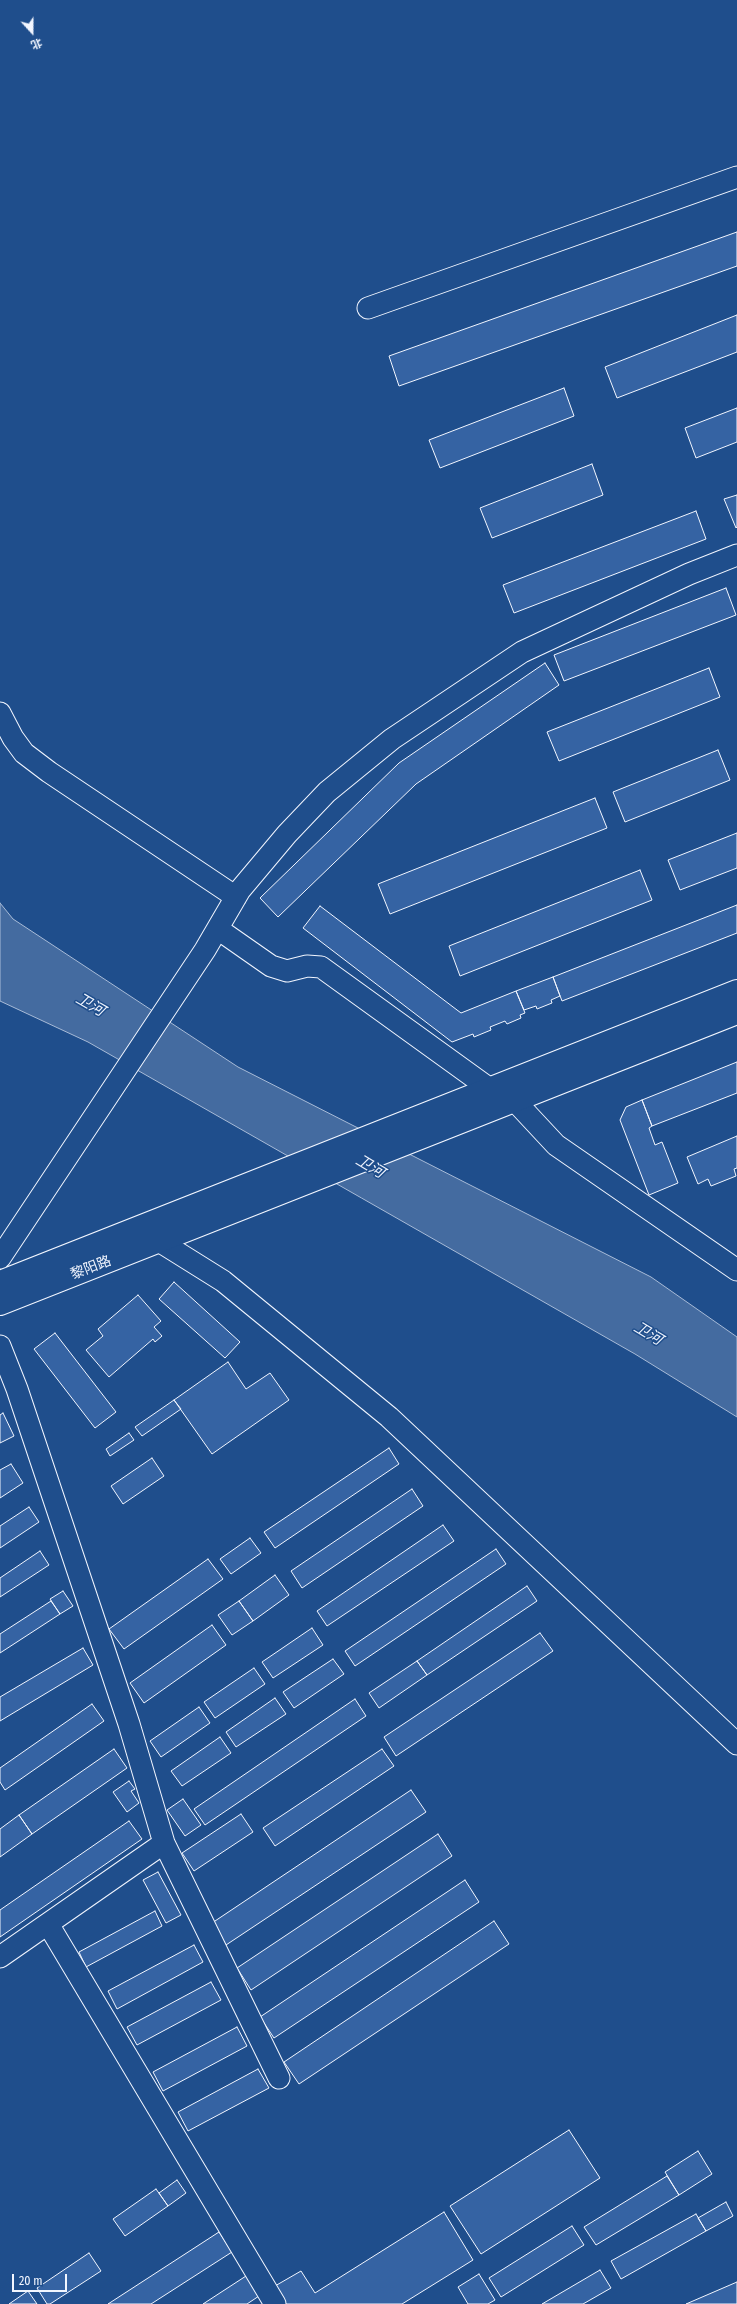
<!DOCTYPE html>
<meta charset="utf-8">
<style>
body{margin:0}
#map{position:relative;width:737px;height:2304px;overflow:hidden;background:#1f4e8c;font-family:"Fira Sans Condensed","Noto Sans SC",sans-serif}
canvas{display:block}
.north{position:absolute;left:12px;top:12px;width:40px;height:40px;-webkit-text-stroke:3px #1f4e8c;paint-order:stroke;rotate:159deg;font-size:11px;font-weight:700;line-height:16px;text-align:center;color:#f2f6ff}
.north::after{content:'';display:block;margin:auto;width:14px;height:18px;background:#f2f6ff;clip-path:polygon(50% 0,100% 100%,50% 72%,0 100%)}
.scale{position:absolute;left:12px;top:2274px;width:55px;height:18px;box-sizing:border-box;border:2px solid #f2f6ff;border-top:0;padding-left:5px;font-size:12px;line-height:14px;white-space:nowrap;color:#f2f6ff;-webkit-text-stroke:3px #1f4e8c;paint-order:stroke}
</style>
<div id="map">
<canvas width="737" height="2304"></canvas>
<div class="north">北</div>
<div class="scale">20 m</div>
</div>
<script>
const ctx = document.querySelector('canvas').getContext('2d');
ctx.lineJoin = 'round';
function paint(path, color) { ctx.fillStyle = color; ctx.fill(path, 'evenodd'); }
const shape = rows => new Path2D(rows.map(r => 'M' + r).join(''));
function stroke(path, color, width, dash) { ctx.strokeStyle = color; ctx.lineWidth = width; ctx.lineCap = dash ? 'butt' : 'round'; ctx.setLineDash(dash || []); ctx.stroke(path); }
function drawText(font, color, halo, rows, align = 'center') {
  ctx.font = font + ' "Fira Sans Condensed","Noto Sans SC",sans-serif'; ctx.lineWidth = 3; ctx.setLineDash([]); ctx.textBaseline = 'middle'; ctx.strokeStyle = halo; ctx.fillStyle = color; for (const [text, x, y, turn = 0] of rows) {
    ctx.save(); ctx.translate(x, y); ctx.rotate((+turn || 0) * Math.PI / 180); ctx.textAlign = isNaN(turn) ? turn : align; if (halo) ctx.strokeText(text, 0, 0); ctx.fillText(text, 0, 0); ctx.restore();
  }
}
const water = shape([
 [0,903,13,919,238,1067,651,1277,737,1337,737,1417,635,1354,88,1042,0,1001,0,903]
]);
const building = shape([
 [737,232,737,266,399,386,389,356,737,232],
 [737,315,737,352,617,398,605,367,737,315],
 [564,388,574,416,440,468,429,440,564,388],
 [737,408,737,442,696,458,685,428,737,408],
 [592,464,603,495,492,538,480,508,592,464],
 [737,495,737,527,736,528,724,499,737,495],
 [696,511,706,539,514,613,503,585,696,511],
 [726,588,736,615,564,681,554,655,726,588],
 [545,663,559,685,416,784,278,917,260,898,399,763,545,663],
 [709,668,720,697,559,761,547,732,709,668],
 [718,750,730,780,625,822,613,792,718,750],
 [595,798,607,828,390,914,378,884,595,798],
 [737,833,737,868,680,890,668,860,737,833],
 [640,870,652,900,460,976,449,946,640,870],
 [737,905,737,933,562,1001,553,977,737,905],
 [320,906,461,1013,516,991,525,1013,520,1015,521,1018,507,1024,505,1021,490,1027,491,1030,474,1037,473,1034,452,1042,303,928,320,906],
 [553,977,560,996,551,1000,552,1003,537,1009,536,1006,524,1010,516,991,553,977],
 [737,1062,737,1093,652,1126,642,1100,737,1062],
 [642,1100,652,1126,649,1128,655,1145,662,1142,678,1183,649,1195,620,1120,626,1107,642,1100],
 [737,1136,737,1168,734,1169,736,1176,711,1186,708,1179,698,1184,687,1157,737,1136],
 [174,1282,240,1342,225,1358,159,1299,174,1282],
 [138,1295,161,1321,154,1327,162,1336,155,1342,153,1339,109,1377,86,1350,103,1336,98,1329,138,1295],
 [55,1333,116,1412,95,1428,34,1349,55,1333],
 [228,1362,246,1389,270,1373,289,1400,212,1454,174,1400,228,1362],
 [174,1400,181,1409,142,1436,135,1427,174,1400],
 [3,1413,14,1436,0,1443,0,1415,3,1413],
 [129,1433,134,1440,110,1456,106,1449,129,1433],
 [389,1448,399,1464,275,1548,264,1532,389,1448],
 [152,1458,164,1476,123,1504,111,1486,152,1458],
 [11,1464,23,1483,0,1498,0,1470,11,1464],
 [412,1489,423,1506,302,1588,291,1571,412,1489],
 [29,1507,39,1522,0,1548,0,1526,29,1507],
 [443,1525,454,1541,327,1626,317,1611,443,1525],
 [250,1538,261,1553,231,1574,220,1559,250,1538],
 [496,1549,506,1564,355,1666,345,1651,496,1549],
 [40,1551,49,1565,0,1597,0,1578,40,1551],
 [208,1559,223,1579,124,1649,109,1629,208,1559],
 [275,1575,289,1595,253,1621,239,1601,275,1575],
 [527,1586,537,1601,427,1675,417,1661,527,1586],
 [63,1591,73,1606,60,1614,50,1599,63,1591],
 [51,1601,60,1614,0,1653,0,1634,51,1601],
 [239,1601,253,1621,232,1635,218,1615,239,1601],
 [212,1625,226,1645,144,1703,130,1683,212,1625],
 [312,1628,323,1645,273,1678,262,1662,312,1628],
 [540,1633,553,1651,396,1756,384,1737,540,1633],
 [83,1648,93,1665,0,1721,0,1697,83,1648],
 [333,1659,344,1674,294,1708,283,1692,333,1659],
 [417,1661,427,1675,379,1708,369,1693,417,1661],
 [254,1668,265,1684,215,1718,204,1702,254,1668],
 [275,1698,286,1714,236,1747,226,1732,275,1698],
 [355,1699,366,1716,205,1825,194,1809,355,1699],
 [92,1704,104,1721,5,1790,0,1782,0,1768,92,1704],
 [199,1707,210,1723,161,1757,150,1741,199,1707],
 [220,1737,231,1753,182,1786,171,1771,220,1737],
 [114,1749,127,1768,32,1834,19,1815,114,1749],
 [382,1749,394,1766,275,1846,263,1828,382,1749],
 [129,1781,135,1789,131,1791,139,1803,127,1812,113,1792,129,1781],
 [411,1790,426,1812,226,1945,212,1923,411,1790],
 [183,1799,201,1825,185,1836,167,1810,183,1799],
 [241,1814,253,1832,194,1871,182,1853,241,1814],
 [19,1815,32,1834,0,1857,0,1829,19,1815],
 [129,1821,142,1839,0,1937,0,1910,129,1821],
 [438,1834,452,1856,251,1990,237,1968,438,1834],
 [158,1872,181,1915,166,1923,143,1880,158,1872],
 [465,1880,479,1902,274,2038,260,2017,465,1880],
 [155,1911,162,1926,86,1967,79,1952,155,1911],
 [494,1921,509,1944,299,2084,284,2062,494,1921],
 [194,1945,203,1962,117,2009,108,1991,194,1945],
 [211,1982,221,2000,137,2045,127,2027,211,1982],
 [237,2027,247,2046,163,2091,153,2072,237,2027],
 [258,2069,269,2088,188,2131,178,2112,258,2069],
 [569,2130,600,2178,481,2254,450,2206,569,2130],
 [698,2151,712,2174,679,2195,665,2172,698,2151],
 [667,2176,679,2195,596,2245,584,2227,667,2176],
 [177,2180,186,2193,168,2206,159,2193,177,2180],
 [156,2189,168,2206,125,2236,113,2219,156,2189],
 [726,2202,733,2216,706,2231,698,2218,726,2202],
 [444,2212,473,2260,402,2304,286,2304,275,2286,301,2271,315,2293,444,2212],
 [696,2214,706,2231,621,2279,611,2261,696,2214],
 [572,2226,584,2245,501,2297,489,2278,572,2226],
 [219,2232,232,2252,151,2304,108,2304,219,2232],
 [89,2253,101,2271,50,2304,47,2304,37,2288,89,2253],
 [600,2270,611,2288,583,2304,542,2304,600,2270],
 [479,2274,495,2300,488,2304,468,2304,458,2287,479,2274],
 [246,2276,259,2296,247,2304,203,2304,246,2276],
 [737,2282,737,2304,686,2304,737,2282],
 [28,2291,37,2304,9,2304,28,2291]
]);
const minor = shape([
 [368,308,737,177],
 [0,713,13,738,24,753,49,772,236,897],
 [218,929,271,966,287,971,307,966,321,967,490,1089],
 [515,1101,556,1145,737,1270],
 [159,1241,223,1281,389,1417,737,1744],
 [0,1258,205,950,240,890,287,834,327,792,392,739,522,652,689,574,737,555],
 [0,1346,17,1389,129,1724,164,1843,279,2078],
 [48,1924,275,2304],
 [0,1957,164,1843]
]);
const major = shape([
 [0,1282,737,991],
 [0,1304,737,1013]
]);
const streetNames = [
 ["黎阳路",91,1268,-21]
];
const waterNames = [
 ["卫河",90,1005,30],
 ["卫河",370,1167,31],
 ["卫河",648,1334,31]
];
paint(water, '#446ba0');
stroke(water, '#a8bbd7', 1);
paint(building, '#3563a3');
stroke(building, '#f2f6ff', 1);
stroke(minor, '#f2f6ff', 23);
stroke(major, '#f2f6ff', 24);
stroke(minor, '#1f4e8c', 21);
stroke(major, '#1f4e8c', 22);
drawText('14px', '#f2f6ff', '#1f4e8c', streetNames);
drawText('italic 15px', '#f2f6ff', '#1f4e8c', waterNames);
</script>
